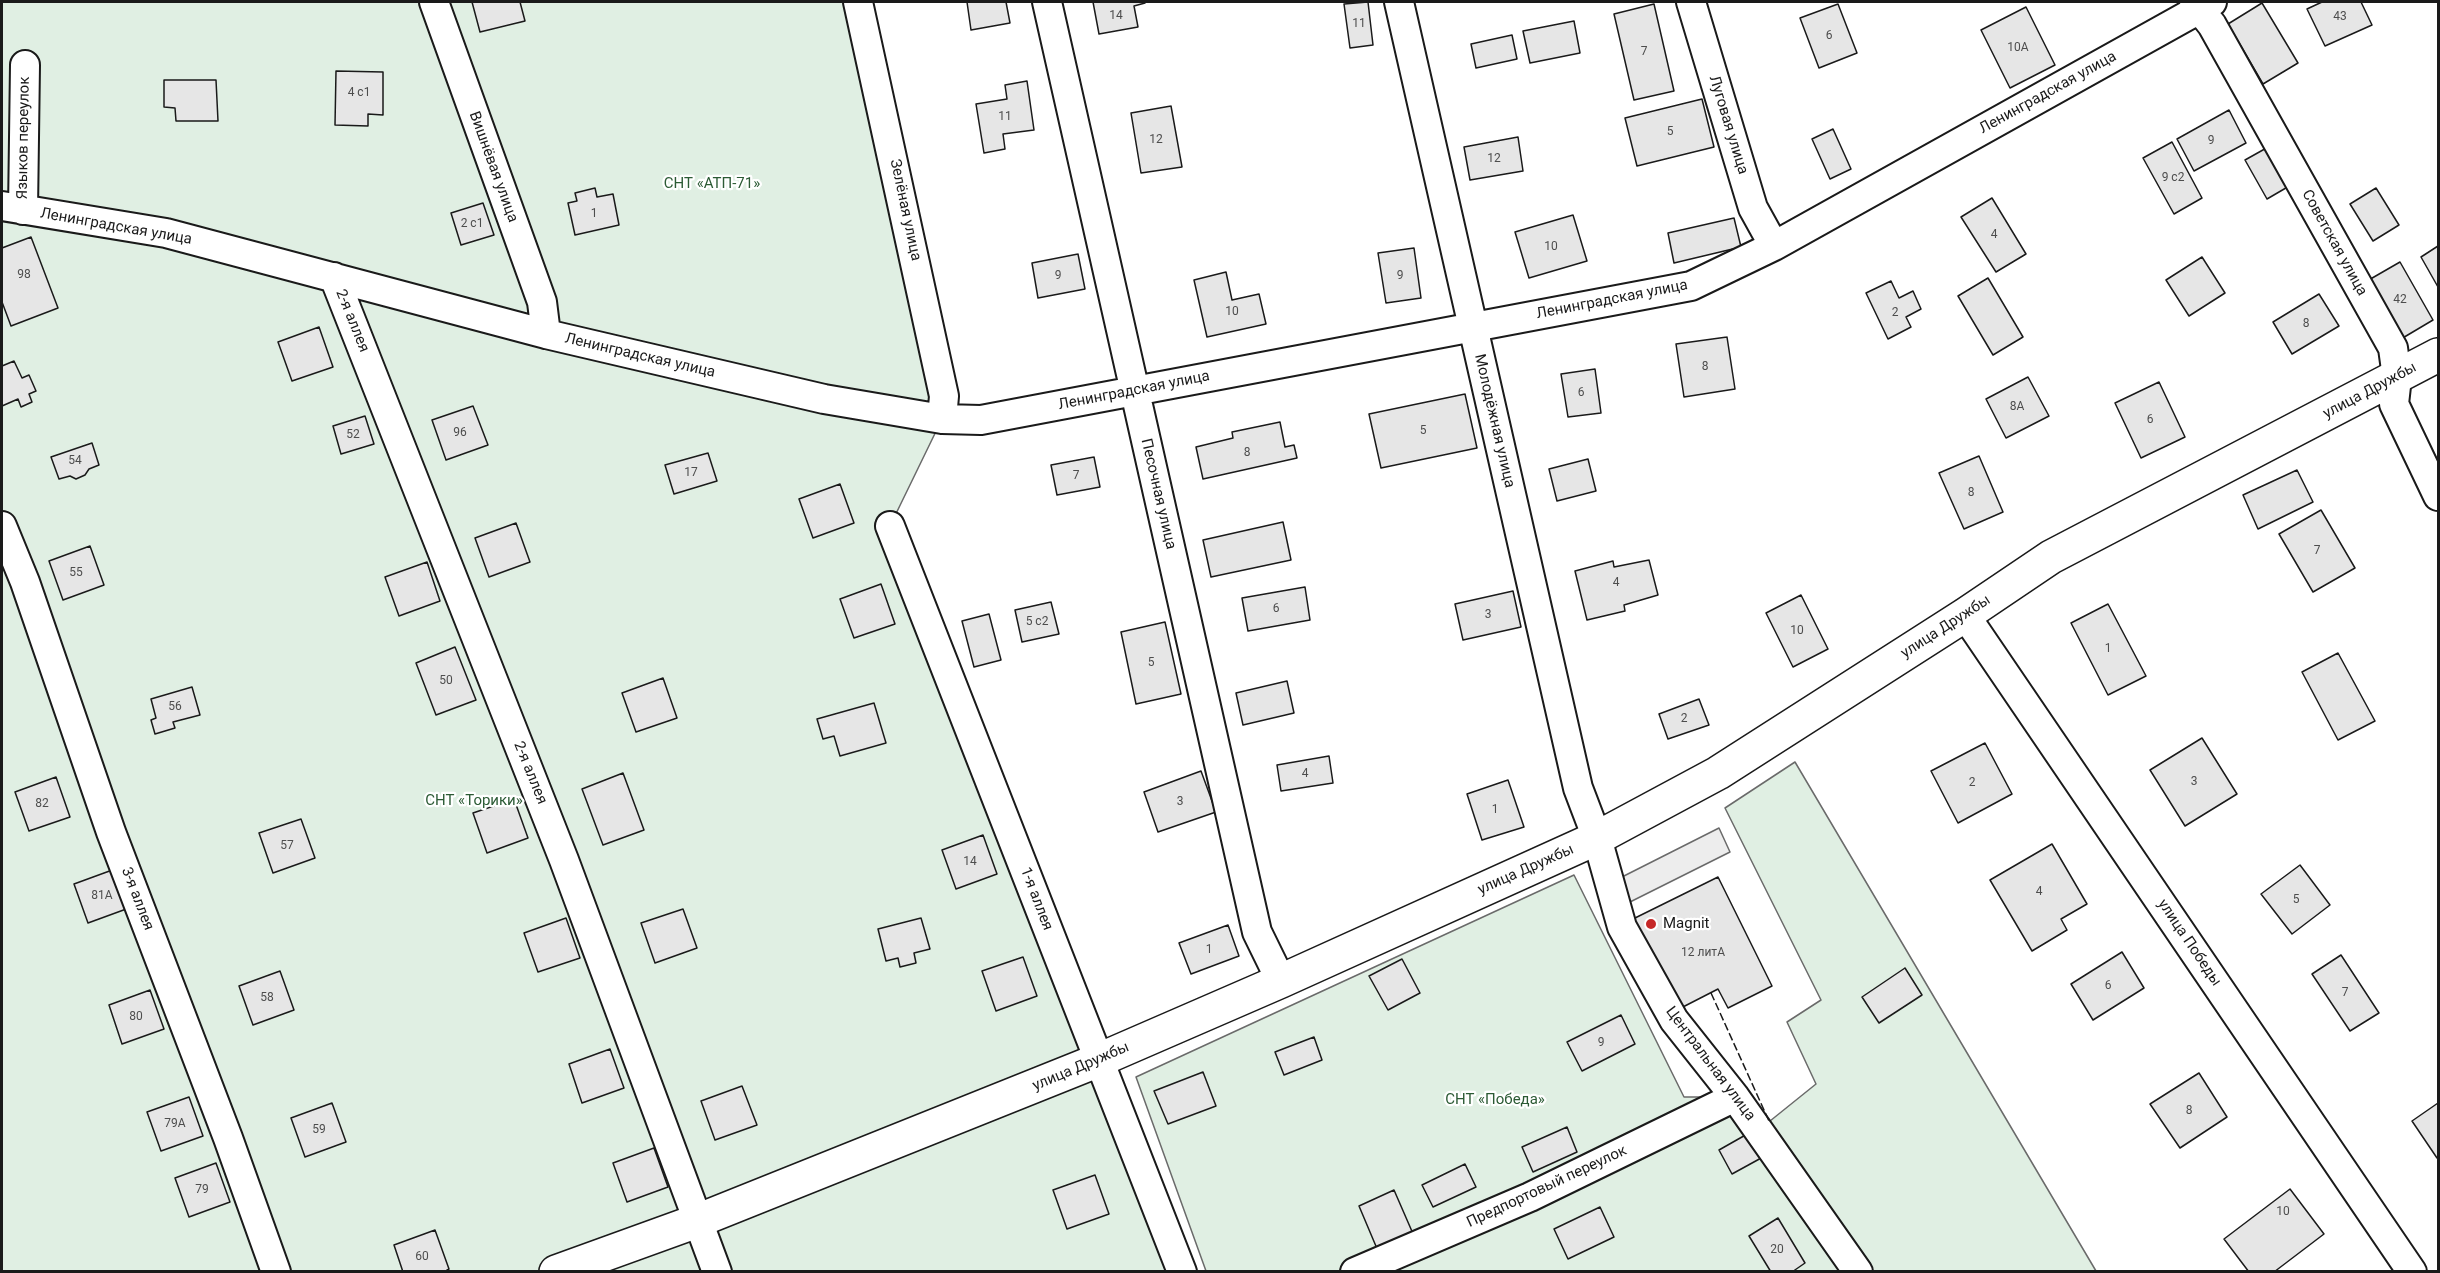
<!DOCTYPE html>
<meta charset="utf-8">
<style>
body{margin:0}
#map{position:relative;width:2440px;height:1273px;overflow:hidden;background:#fff;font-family:Roboto,sans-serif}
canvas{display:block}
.frame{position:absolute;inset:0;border:3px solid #1a1a1a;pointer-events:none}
</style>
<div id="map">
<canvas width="2440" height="1273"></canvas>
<div class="frame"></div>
</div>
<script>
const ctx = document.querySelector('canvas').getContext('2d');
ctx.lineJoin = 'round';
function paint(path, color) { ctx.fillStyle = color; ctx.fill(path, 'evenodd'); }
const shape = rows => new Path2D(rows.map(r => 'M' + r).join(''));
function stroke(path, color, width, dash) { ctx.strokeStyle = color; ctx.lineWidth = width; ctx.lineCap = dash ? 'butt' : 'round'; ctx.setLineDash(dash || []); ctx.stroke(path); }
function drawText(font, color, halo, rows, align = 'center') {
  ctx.font = font + ' Roboto,sans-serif'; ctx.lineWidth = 4.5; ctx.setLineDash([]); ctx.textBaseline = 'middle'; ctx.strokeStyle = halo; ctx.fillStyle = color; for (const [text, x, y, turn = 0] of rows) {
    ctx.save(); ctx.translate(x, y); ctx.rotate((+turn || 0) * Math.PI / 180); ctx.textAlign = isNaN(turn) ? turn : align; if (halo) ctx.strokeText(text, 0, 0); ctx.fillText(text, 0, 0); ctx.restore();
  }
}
const green = shape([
 [2,2,858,2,942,419,890,526,1182,1271,2,1272,2,2],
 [1795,762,2096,1271,1206,1271,1136,1077,1574,875,1684,1097,1735,1097,1770,1121,1816,1084,1787,1022,1821,1000,1725,808,1795,762]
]);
const parking = shape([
 [1719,828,1730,852,1626,904,1614,881,1719,828]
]);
const building = shape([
 [472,2,520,2,525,21,480,32,472,2],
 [967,2,1006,2,1010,23,971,30,967,2],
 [1093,2,1145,2,1145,3,1134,6,1138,27,1099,34,1093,2],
 [1368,2,1373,45,1350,48,1344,4,1368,2],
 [2322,2,2361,2,2372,25,2325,46,2307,9,2322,2],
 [2262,3,2298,63,2263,84,2228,24,2262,3],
 [1654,4,1674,91,1634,100,1614,14,1654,4],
 [1838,4,1857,53,1819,68,1800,18,1838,4],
 [2026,7,2055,65,2010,88,1981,30,2026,7],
 [1574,21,1580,53,1530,63,1523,31,1574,21],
 [1512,35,1517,59,1476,68,1471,44,1512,35],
 [336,71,383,72,383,115,368,114,368,126,335,125,336,71],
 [164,80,216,80,218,121,176,121,175,108,164,107,164,80],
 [1027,81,1034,130,1003,134,1005,149,984,153,976,104,1007,99,1005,85,1027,81],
 [1702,99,1714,147,1637,166,1625,118,1702,99],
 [1171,106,1182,167,1141,173,1131,113,1171,106],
 [2229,110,2246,143,2194,171,2177,139,2229,110],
 [1833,129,1851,169,1830,179,1812,139,1833,129],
 [1518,137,1523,171,1470,180,1464,147,1518,137],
 [2172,142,2202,198,2174,214,2143,158,2172,142],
 [2270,146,2291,185,2267,199,2245,160,2270,146],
 [595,188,597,197,613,194,619,225,575,235,568,203,577,201,575,193,595,188],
 [2376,188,2399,225,2373,241,2350,204,2376,188],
 [1992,198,2026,254,1996,272,1961,217,1992,198],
 [483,203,494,235,461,245,451,213,483,203],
 [1573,215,1587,261,1529,278,1515,232,1573,215],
 [1734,218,1741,247,1674,263,1668,233,1734,218],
 [31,237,58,308,11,326,2,302,2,248,31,237],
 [2438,246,2438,287,2421,257,2438,246],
 [1414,248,1421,298,1386,303,1378,253,1414,248],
 [1078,254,1085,289,1038,298,1032,263,1078,254],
 [2202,257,2225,293,2189,316,2166,280,2202,257],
 [2400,262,2433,320,2401,339,2367,281,2400,262],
 [1226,272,1232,300,1259,294,1266,324,1207,337,1194,280,1226,272],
 [1988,278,2023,337,1993,355,1958,296,1988,278],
 [1891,281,1899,298,1913,291,1921,309,1906,317,1911,327,1888,339,1866,293,1891,281],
 [2319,294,2339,326,2292,354,2273,322,2319,294],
 [319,327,333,367,292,381,278,342,319,327],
 [1727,337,1735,389,1684,397,1676,344,1727,337],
 [14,361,22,378,29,375,36,391,29,394,32,402,21,407,18,399,2,406,2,366,14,361],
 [1595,369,1601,413,1568,417,1561,374,1595,369],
 [2028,377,2049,416,2006,438,1986,399,2028,377],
 [2159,382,2185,437,2141,458,2115,403,2159,382],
 [1465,394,1477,448,1381,468,1369,414,1465,394],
 [473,406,488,445,446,460,432,420,473,406],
 [365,416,374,444,341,454,333,426,365,416],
 [1280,422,1285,447,1294,445,1297,458,1203,479,1196,447,1233,438,1232,432,1280,422],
 [92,443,99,465,89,469,85,475,76,479,70,476,59,479,51,457,92,443],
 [708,453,717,481,674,494,665,465,708,453],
 [1979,456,2003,512,1964,529,1939,473,1979,456],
 [1094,457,1100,487,1057,495,1051,465,1094,457],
 [1588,459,1596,491,1557,501,1549,469,1588,459],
 [2297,470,2313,502,2258,529,2243,495,2297,470],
 [840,484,854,523,813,538,799,499,840,484],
 [2321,510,2355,568,2313,592,2279,534,2321,510],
 [1283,522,1291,560,1211,577,1203,540,1283,522],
 [516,523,530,562,489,577,475,538,516,523],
 [90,546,104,585,63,600,49,561,90,546],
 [1649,560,1658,595,1624,605,1625,611,1587,620,1575,571,1613,561,1614,567,1649,560],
 [427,562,440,601,399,616,385,577,427,562],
 [881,584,895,624,854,638,840,599,881,584],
 [1305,587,1310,620,1248,631,1242,598,1305,587],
 [1513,591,1521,627,1463,640,1455,604,1513,591],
 [1801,595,1828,649,1793,667,1766,613,1801,595],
 [1051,602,1059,634,1022,642,1015,610,1051,602],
 [2108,604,2146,676,2108,695,2071,623,2108,604],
 [989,614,1001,660,974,667,962,621,989,614],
 [1165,622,1181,694,1136,704,1121,632,1165,622],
 [455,647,476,700,436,715,416,663,455,647],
 [2338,653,2375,721,2338,740,2302,672,2338,653],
 [663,678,677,718,636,732,622,693,663,678],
 [1287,681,1294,713,1243,725,1236,693,1287,681],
 [192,687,200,715,173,722,175,728,155,734,151,720,156,718,151,699,192,687],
 [1699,699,1709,725,1668,739,1659,714,1699,699],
 [874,703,886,743,840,756,834,736,823,739,817,719,874,703],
 [2202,738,2237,794,2185,826,2150,770,2202,738],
 [1985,743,2012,794,1958,823,1931,771,1985,743],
 [1329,756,1333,783,1281,791,1277,765,1329,756],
 [1201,771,1216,812,1158,832,1144,792,1201,771],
 [623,773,644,830,603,845,582,789,623,773],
 [56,777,70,817,29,831,15,792,56,777],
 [1508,780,1524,827,1482,840,1467,794,1508,780],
 [514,799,528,838,487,853,473,813,514,799],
 [301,819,315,858,273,873,259,833,301,819],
 [983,835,997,874,956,889,942,850,983,835],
 [2052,844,2087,904,2061,919,2067,930,2032,951,1990,880,2052,844],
 [2300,865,2330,905,2292,934,2261,894,2300,865],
 [115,869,129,908,88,923,74,884,115,869],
 [1718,877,1772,986,1728,1008,1718,989,1679,1009,1633,919,1718,877],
 [683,909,697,948,655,963,641,923,683,909],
 [566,918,580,958,538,972,524,933,566,918],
 [921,918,930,949,914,953,916,963,900,967,898,958,886,961,878,929,921,918],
 [1228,925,1239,956,1191,974,1179,943,1228,925],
 [2122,952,2144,988,2093,1020,2071,984,2122,952],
 [2341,955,2379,1013,2350,1031,2312,974,2341,955],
 [1023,957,1037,996,996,1011,982,971,1023,957],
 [1402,959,1420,993,1388,1010,1369,976,1402,959],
 [1905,968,1922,995,1879,1023,1862,997,1905,968],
 [280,971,294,1010,253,1025,239,986,280,971],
 [150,990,164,1029,122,1044,109,1005,150,990],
 [1621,1015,1635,1044,1582,1071,1567,1042,1621,1015],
 [1314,1037,1322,1060,1284,1075,1275,1052,1314,1037],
 [610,1049,624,1088,582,1103,569,1064,610,1049],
 [1203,1072,1216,1106,1168,1124,1154,1091,1203,1072],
 [2199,1073,2227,1117,2180,1148,2150,1104,2199,1073],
 [742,1086,757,1125,715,1140,701,1101,742,1086],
 [189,1097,203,1136,161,1151,147,1112,189,1097],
 [332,1103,346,1142,305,1157,291,1118,332,1103],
 [2438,1103,2438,1157,2437,1158,2412,1121,2438,1103],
 [1567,1127,1577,1152,1533,1172,1522,1147,1567,1127],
 [1749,1133,1763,1157,1732,1174,1719,1150,1749,1133],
 [654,1148,668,1187,627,1202,613,1163,654,1148],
 [216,1163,230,1202,189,1217,175,1178,216,1163],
 [1465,1164,1476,1187,1433,1207,1422,1185,1465,1164],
 [1095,1175,1109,1214,1067,1229,1053,1190,1095,1175],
 [2290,1189,2324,1234,2274,1272,2249,1272,2224,1239,2290,1189],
 [1394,1190,1414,1236,1378,1251,1359,1206,1394,1190],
 [1600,1207,1614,1237,1568,1259,1554,1229,1600,1207],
 [1778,1218,1805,1263,1792,1272,1771,1272,1749,1236,1778,1218],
 [435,1230,449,1269,444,1272,403,1272,394,1245,435,1230]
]);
const minor = shape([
 [434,2,542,302,546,334],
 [858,2,944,396,942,419],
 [1047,2,1257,932,1281,981],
 [1399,2,1578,788,1597,838,1622,927,1674,1020,1735,1097,1858,1272],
 [1691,2,1753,208,1774,246],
 [2194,2,2212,25,2393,348,2397,377,2394,404,2438,496],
 [2,206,166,233,546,334,824,399,942,419,981,420,1691,286,1774,246,2212,2],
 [23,210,25,65],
 [334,277,564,860,717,1272],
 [2,526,25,582,111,832,228,1138,276,1272],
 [890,526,1182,1272],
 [1965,615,2412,1272],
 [1355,1272,1530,1197,1735,1097]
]);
const tertiary = shape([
 [556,1272,697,1221,1099,1060,1281,981,1597,838,1718,773,1965,615,2051,557,2438,355]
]);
const fence = shape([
 [1711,993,1769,1121]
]);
const markers = [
 [1651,924,6,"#c62828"]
];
const numberNames = [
 ["14",1116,16],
 ["43",2340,17],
 ["11",1359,24],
 ["6",1829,36],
 ["10А",2018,48],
 ["7",1644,52],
 ["4 с1",359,93],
 ["11",1005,117],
 ["5",1670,132],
 ["12",1156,140],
 ["9",2211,141],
 ["12",1494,159],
 ["9 с2",2173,178],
 ["1",594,214],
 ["2 с1",472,224],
 ["4",1994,235],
 ["10",1551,247],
 ["98",24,275],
 ["9",1058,276],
 ["9",1400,276],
 ["42",2400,300],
 ["10",1232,312],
 ["2",1895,313],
 ["8",2306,324],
 ["8",1705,367],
 ["6",1581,393],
 ["8А",2017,407],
 ["6",2150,420],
 ["5",1423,431],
 ["96",460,433],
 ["52",353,435],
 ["8",1247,453],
 ["54",75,461],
 ["17",691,473],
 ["7",1076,476],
 ["8",1971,493],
 ["7",2317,551],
 ["55",76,573],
 ["4",1616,583],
 ["6",1276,609],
 ["3",1488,615],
 ["5 с2",1037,622],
 ["10",1797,631],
 ["1",2108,649],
 ["5",1151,663],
 ["50",446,681],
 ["56",175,707],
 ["2",1684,719],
 ["4",1305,774],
 ["3",2194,782],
 ["2",1972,783],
 ["3",1180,802],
 ["82",42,804],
 ["1",1495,810],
 ["57",287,846],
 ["14",970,862],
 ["4",2039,892],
 ["81А",102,896],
 ["5",2296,900],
 ["1",1209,950],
 ["12 литА",1703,953],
 ["6",2108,986],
 ["7",2345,993],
 ["58",267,998],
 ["80",136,1017],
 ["9",1601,1043],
 ["8",2189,1111],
 ["79А",175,1124],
 ["59",319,1130],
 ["79",202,1190],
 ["10",2283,1212],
 ["20",1777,1250],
 ["60",422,1257]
];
const streetNames = [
 ["Ленинградская улица",2048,93,-29],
 ["Луговая улица",1728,125,73],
 ["Языков переулок",24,138,-89],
 ["Вишнёвая улица",493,167,70],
 ["Зелёная улица",905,210,78],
 ["Ленинградская улица",116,227,10],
 ["Советская улица",2334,243,61],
 ["Ленинградская улица",1612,300,-11],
 ["2-я аллея",352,321,68],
 ["Ленинградская улица",640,356,13],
 ["Ленинградская улица",1134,391,-11],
 ["улица Дружбы",2370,391,-28],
 ["Молодёжная улица",1494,421,77],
 ["Песочная улица",1158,494,77],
 ["улица Дружбы",1946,627,-33],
 ["2-я аллея",530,773,68],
 ["улица Дружбы",1526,870,-24],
 ["3-я аллея",137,899,69],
 ["1-я аллея",1036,899,69],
 ["улица Победы",2189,943,56],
 ["Центральная улица",1710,1064,53],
 ["улица Дружбы",1081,1067,-23],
 ["Предпортовый переулок",1547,1187,-25]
];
const parkNames = [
 ["СНТ «АТП-71»",712,184],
 ["СНТ «Торики»",474,801],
 ["СНТ «Победа»",1495,1100]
];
const poiNames = [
 ["Magnit",1663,924]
];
paint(green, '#e0efe3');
stroke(green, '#6a6a6a', 1.5);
paint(parking, '#ededed');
stroke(parking, '#6a6a6a', 1.5);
paint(building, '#e6e6e6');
stroke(building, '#1a1a1a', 1.5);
stroke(minor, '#1a1a1a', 32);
stroke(tertiary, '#1a1a1a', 36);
stroke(minor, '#fff', 28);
stroke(tertiary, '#fff', 33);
stroke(fence, '#1a1a1a', 1.5, [8, 3]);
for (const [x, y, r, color] of markers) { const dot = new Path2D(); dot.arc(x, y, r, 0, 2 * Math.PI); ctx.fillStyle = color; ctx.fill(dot); stroke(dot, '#fff', 2); }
drawText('12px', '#4d4d4d', null, numberNames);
drawText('15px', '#1a1a1a', '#fff', streetNames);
drawText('15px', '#2b5a34', '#fff', parkNames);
drawText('15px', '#1a1a1a', '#fff', poiNames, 'left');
</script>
